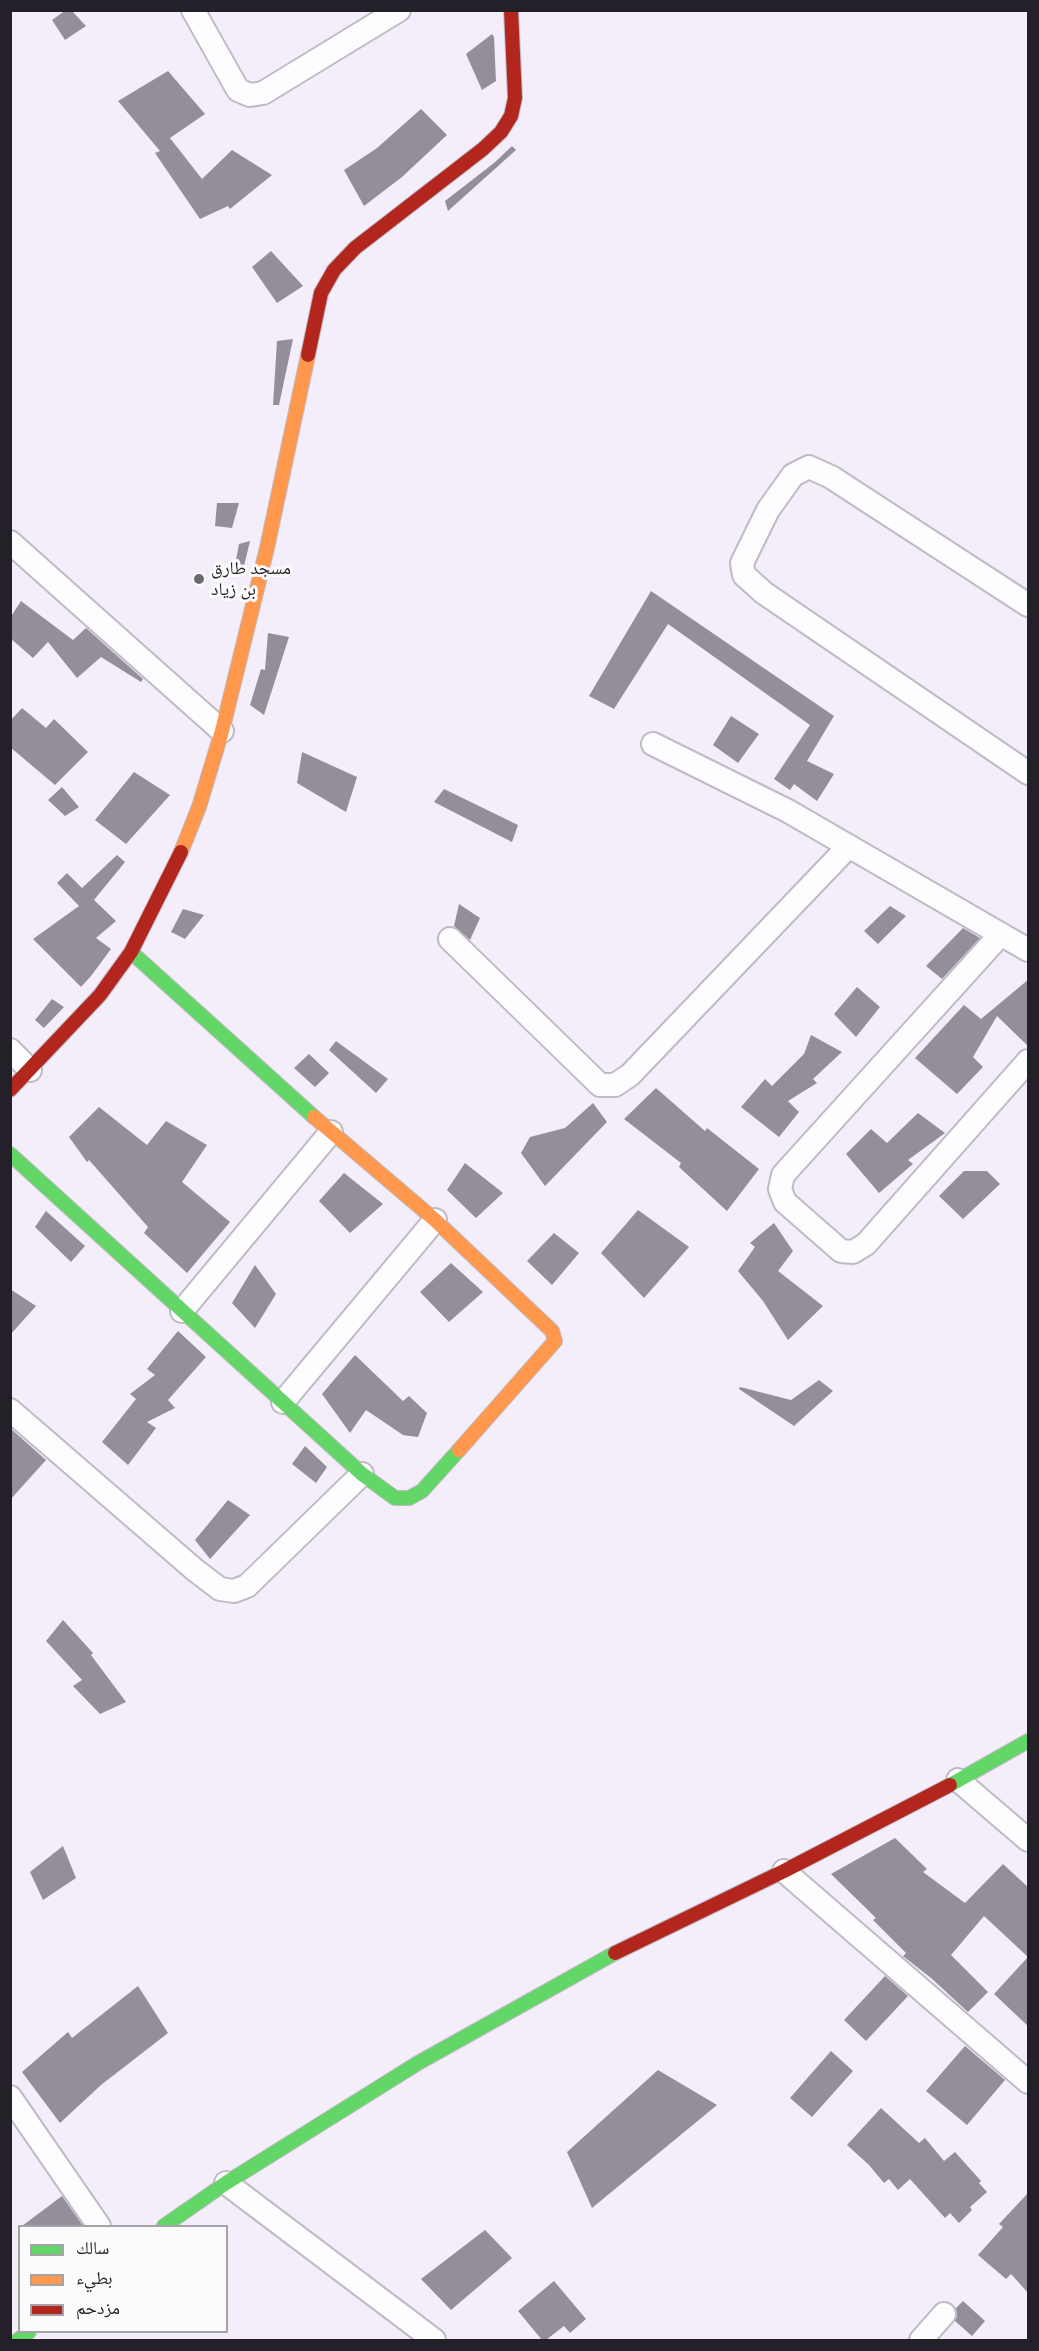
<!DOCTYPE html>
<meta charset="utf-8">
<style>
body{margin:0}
#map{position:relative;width:1039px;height:2351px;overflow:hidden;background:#f3eef9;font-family:"IBM Plex Sans","Noto Naskh Arabic",sans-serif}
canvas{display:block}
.frame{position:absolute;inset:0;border:12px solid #242029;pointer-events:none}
.legend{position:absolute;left:18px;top:2225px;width:210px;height:108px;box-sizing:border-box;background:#fbfbfb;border:2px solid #a5a3a7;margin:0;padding:8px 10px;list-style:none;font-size:18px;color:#242029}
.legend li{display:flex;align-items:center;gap:12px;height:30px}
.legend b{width:30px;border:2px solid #a5a3a7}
</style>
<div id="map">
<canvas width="1039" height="2351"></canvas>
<div class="frame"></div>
<ul class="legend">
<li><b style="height:8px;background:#63d668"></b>سالك</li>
<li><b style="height:8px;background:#ff974d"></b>بطيء</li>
<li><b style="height:8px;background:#b3261e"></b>مزدحم</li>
</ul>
</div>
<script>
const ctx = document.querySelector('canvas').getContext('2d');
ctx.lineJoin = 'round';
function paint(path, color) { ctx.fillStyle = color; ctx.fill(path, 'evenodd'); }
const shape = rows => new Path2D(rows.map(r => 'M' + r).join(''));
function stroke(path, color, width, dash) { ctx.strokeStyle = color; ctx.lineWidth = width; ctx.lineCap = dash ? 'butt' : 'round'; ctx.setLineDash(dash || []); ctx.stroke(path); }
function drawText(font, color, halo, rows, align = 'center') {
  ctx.font = font + ' "IBM Plex Sans","Noto Naskh Arabic",sans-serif'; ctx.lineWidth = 6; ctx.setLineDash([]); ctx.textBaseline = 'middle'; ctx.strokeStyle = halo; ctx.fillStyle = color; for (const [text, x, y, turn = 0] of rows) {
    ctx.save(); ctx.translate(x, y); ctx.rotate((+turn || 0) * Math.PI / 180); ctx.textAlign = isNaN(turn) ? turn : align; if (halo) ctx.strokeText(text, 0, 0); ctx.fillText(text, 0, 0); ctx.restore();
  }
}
const building = shape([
 [66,10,71,10,86,26,65,40,52,20],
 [492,34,494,37,496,81,482,90,466,54],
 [168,71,205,114,170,138,202,179,232,150,272,175,230,209,228,206,200,219,155,153,160,151,118,101],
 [421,109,447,135,402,177,364,206,344,170,377,148],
 [512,146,516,150,448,211,445,201,494,163],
 [271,251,303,286,277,303,252,267],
 [293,339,279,405,273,405,277,341],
 [217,503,239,503,232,528,215,526],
 [250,541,244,566,235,565,239,544],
 [651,591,834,716,807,761,834,774,817,801,794,784,790,790,774,779,810,725,668,624,614,709,589,696],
 [21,601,73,640,86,628,143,679,141,682,101,657,77,678,48,642,33,658,10,638,10,618],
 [268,633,289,637,264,715,250,705,261,669,265,670],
 [22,708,46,728,54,719,88,752,55,785,10,747,10,721],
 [731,716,759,734,738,763,713,745],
 [302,752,357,777,346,812,297,783],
 [134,772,170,795,126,844,95,820],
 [62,787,79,807,65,816,48,800],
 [444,789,518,825,512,842,434,802],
 [117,855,125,862,94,900,116,921,96,938,111,949,91,976,81,987,33,939,79,906,57,883,67,873,82,888],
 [459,904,480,918,470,940,454,926],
 [890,906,906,916,878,944,864,931],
 [183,909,204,915,185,939,171,932],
 [963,928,980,938,942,979,926,966],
 [1029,979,1029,1047,997,1016,973,1057,983,1067,957,1094,915,1058,964,1005,981,1019],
 [857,987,880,1007,856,1037,834,1014],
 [52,999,64,1007,44,1028,35,1020],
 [811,1035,842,1052,813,1079,817,1083,788,1101,799,1112,779,1137,741,1107,765,1079,772,1086,804,1054],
 [336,1041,388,1079,376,1093,329,1050],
 [309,1054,329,1073,315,1087,294,1068],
 [656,1088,705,1131,707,1128,759,1169,727,1211,679,1167,681,1163,624,1119],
 [593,1103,607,1122,545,1186,521,1153,530,1137,565,1128],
 [99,1107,147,1145,166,1121,207,1145,182,1182,230,1222,187,1273,144,1233,148,1227,89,1160,87,1162,69,1137],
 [918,1113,945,1133,908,1160,913,1164,879,1193,846,1154,871,1129,887,1143],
 [465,1163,503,1193,476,1218,447,1190],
 [964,1171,987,1171,1000,1184,963,1219,939,1196],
 [344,1173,383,1204,350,1233,319,1201],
 [638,1210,689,1247,644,1298,601,1253],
 [46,1211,85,1246,71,1262,35,1227],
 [774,1223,793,1251,778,1271,823,1306,788,1340,763,1301,738,1271,755,1247,750,1243],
 [554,1233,579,1253,552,1285,527,1261],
 [451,1263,483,1292,449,1322,420,1292],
 [255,1265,276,1294,255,1328,232,1303],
 [10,1289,36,1306,10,1335],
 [178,1331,206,1357,168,1400,175,1408,147,1422,156,1428,128,1465,102,1442,136,1399,130,1394,155,1375,147,1369],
 [355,1355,403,1401,409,1396,427,1413,418,1437,403,1435,366,1410,350,1433,322,1394],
 [819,1380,833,1391,794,1426,739,1389,740,1387,791,1400],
 [10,1428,46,1460,10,1500],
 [305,1446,327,1467,316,1483,292,1464],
 [228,1500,250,1515,210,1559,195,1540],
 [63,1620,93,1653,91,1655,126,1702,100,1714,73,1686,82,1680,46,1641],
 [895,1838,927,1869,923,1872,965,1903,1003,1864,1029,1888,1029,2027,994,1994,1028,1957,984,1916,951,1955,988,1992,968,2012,931,1978,903,1956,906,1953,873,1920,876,1918,831,1874],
 [63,1846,76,1878,43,1900,30,1872],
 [885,1976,908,1996,866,2041,844,2020],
 [138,1986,168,2033,101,2085,60,2123,22,2072,68,2032,72,2038],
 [965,2046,1005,2080,967,2125,926,2091],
 [831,2051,853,2071,812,2117,790,2098],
 [658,2070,717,2105,592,2208,567,2152],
 [881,2108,919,2143,925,2138,944,2161,955,2152,981,2181,979,2183,987,2192,970,2207,972,2210,959,2223,950,2213,945,2218,910,2179,898,2190,889,2179,884,2183,869,2165,847,2145],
 [1029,2192,1029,2294,1011,2274,1006,2279,978,2255,1003,2227,999,2224],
 [62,2196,83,2226,22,2226],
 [485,2230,512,2258,451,2310,421,2279],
 [554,2281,586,2319,570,2333,564,2326,546,2340,542,2340,518,2311],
 [963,2301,985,2321,972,2336,955,2321,957,2316,956,2308]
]);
const street = shape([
 [193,10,238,90,250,95,263,93,399,10],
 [10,542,222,731],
 [1028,605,831,477,809,467,793,475,768,510,742,563,744,575,764,593,1028,773],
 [653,744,788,811,1028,950],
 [1001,934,783,1175,780,1189,785,1202,841,1251,853,1252,866,1244,1028,1061],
 [450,939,600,1085,615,1085,630,1075,849,846],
 [10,1050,30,1070],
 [182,1311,331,1132],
 [283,1402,435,1220],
 [10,1410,195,1570,220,1589,234,1591,247,1586,362,1474],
 [958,1780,1028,1840],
 [784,1871,1028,2082],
 [10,2097,99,2226],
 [226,2183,434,2340],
 [921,2340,944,2314]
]);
const fast = shape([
 [131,952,314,1117],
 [10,1154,362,1474,395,1498,409,1498,422,1491,459,1450],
 [950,1785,1028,1741],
 [164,2226,226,2183,418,2063,615,1953],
 [18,2340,29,2332]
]);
const slow = shape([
 [181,852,199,807,222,731,267,548,308,355],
 [314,1117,435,1220,552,1331,555,1341,459,1450]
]);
const jam = shape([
 [308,355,321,293,334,270,355,248,483,149,501,132,511,116,515,98,511,10],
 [10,1090,100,995,131,952,181,852],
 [615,1953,784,1871,950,1785]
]);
const markers = [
 [199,579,6,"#6c6872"]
];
const poiNames = [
 ["مسجد طارق",211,569],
 ["بن زياد",211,590]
];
paint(building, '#948e9b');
stroke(street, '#bfbbc4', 26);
stroke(fast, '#bfbbc4', 16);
stroke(slow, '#bfbbc4', 16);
stroke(jam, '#bfbbc4', 16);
stroke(street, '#fdfcfe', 22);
stroke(fast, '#63d668', 14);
stroke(slow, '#ff974d', 14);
stroke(jam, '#b3261e', 14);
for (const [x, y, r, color] of markers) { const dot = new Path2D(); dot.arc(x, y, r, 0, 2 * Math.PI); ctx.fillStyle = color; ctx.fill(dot); stroke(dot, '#fbfbfb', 2); }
drawText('18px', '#242029', '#fbfbfb', poiNames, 'left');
</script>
